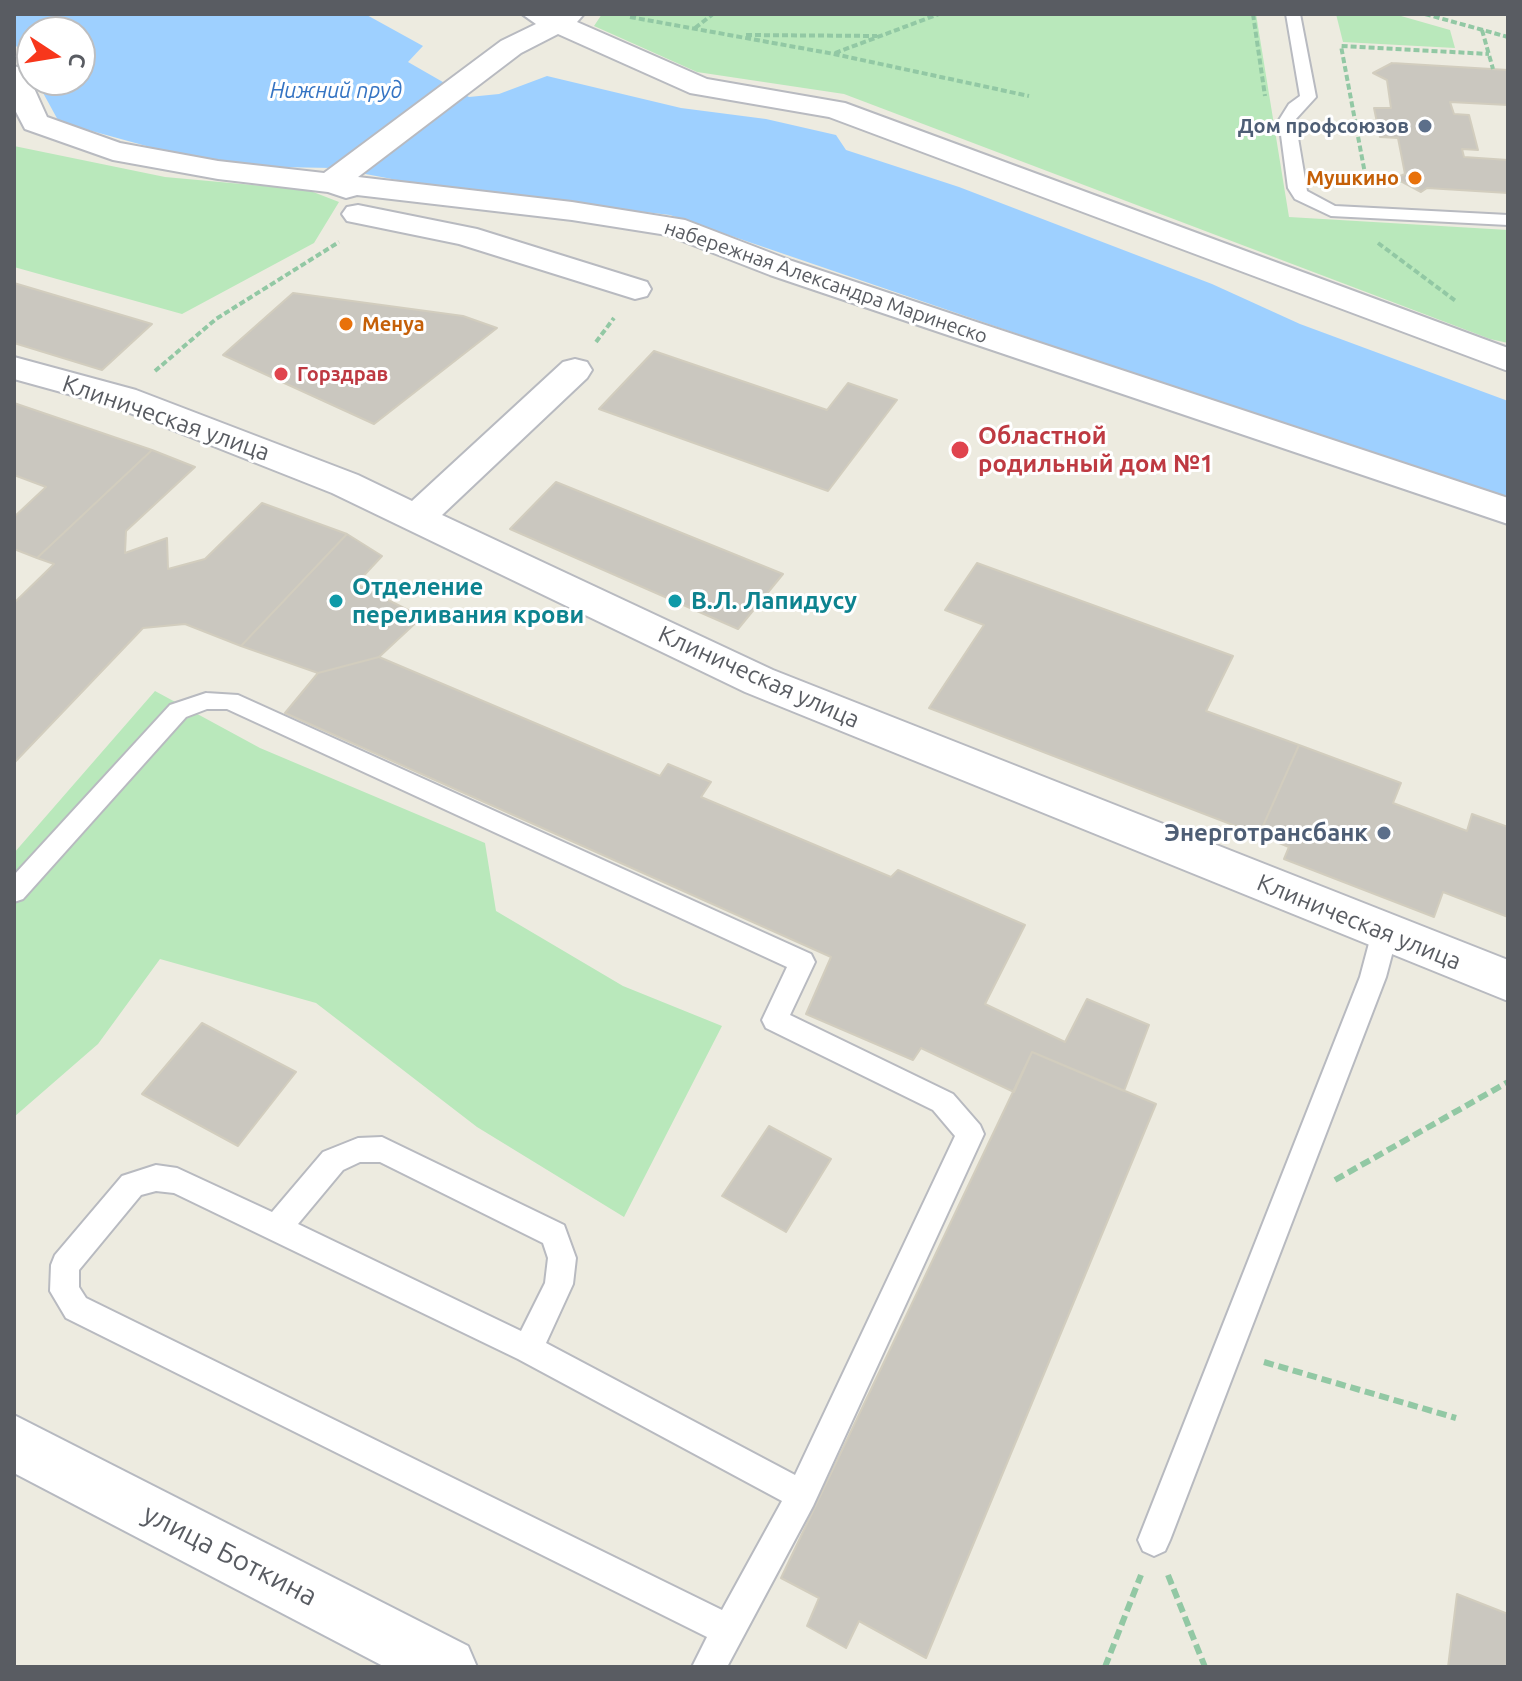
<!DOCTYPE html>
<meta charset="utf-8">
<style>
body{margin:0}
#map{position:relative;width:1522px;height:1681px;overflow:hidden;background:#edebe0;font-family:Ubuntu,sans-serif}
canvas{display:block}
.frame{position:absolute;inset:0;border:16px solid #595c62;pointer-events:none}
.north{position:absolute;left:16px;top:16px;width:80px;height:80px;box-sizing:border-box;background:#fff;border:2px solid #bdbec0;border-radius:50%;rotate:102deg;font-size:22px;font-weight:700;line-height:32px;text-align:center;color:#595c62}
.north::after{content:'';display:block;margin:auto;width:28px;height:36px;background:#f7371c;clip-path:polygon(50% 0,100% 100%,50% 72%,0 100%)}
</style>
<div id="map">
<canvas width="1522" height="1681"></canvas>
<div class="frame"></div>
<div class="north">С</div>
</div>
<script>
const ctx = document.querySelector('canvas').getContext('2d');
ctx.lineJoin = 'round';
function paint(path, color) { ctx.fillStyle = color; ctx.fill(path, 'evenodd'); }
const shape = rows => new Path2D(rows.map(r => 'M' + r).join(''));
function stroke(path, color, width, dash) { ctx.strokeStyle = color; ctx.lineWidth = width; ctx.lineCap = dash ? 'butt' : 'round'; ctx.setLineDash(dash || []); ctx.stroke(path); }
function drawText(font, color, halo, rows, align = 'center') {
  ctx.font = font + ' Ubuntu,sans-serif'; ctx.lineWidth = 6; ctx.setLineDash([]); ctx.textBaseline = 'middle'; ctx.strokeStyle = halo; ctx.fillStyle = color; for (const [text, x, y, turn = 0] of rows) {
    ctx.save(); ctx.translate(x, y); ctx.rotate((+turn || 0) * Math.PI / 180); ctx.textAlign = isNaN(turn) ? turn : align; if (halo) ctx.strokeText(text, 0, 0); ctx.fillText(text, 0, 0); ctx.restore();
  }
}
const green = shape([
 [602,14,1256,14,1289,217,1508,230,1508,343,1490,339,844,94,697,72,594,26],
 [1336,14,1394,14,1450,30,1455,48,1343,42],
 [14,146,165,177,308,190,339,202,314,243,182,314,14,267],
 [155,691,260,748,485,843,496,911,623,986,722,1026,624,1217,477,1127,316,1003,160,959,98,1044,14,1117,14,853]
]);
const water = shape([
 [14,14,365,14,423,46,408,62,469,97,499,94,547,76,681,108,766,119,836,135,846,150,959,187,1212,284,1300,324,1508,401,1508,497,1389,461,670,215,434,187,334,168,219,166,59,122,36,80,80,80,80,32,32,32,32,74,14,42]
]);
const building = shape([
 [1392,63,1508,70,1508,105,1450,102,1454,114,1469,115,1478,150,1462,149,1464,157,1508,160,1508,193,1427,188,1421,192,1395,178,1405,174,1398,138,1380,137,1374,108,1391,108,1387,80,1373,73,1392,63],
 [14,283,152,324,102,370,14,343,14,283],
 [293,293,463,316,497,328,374,424,223,355,293,293],
 [654,351,827,410,848,383,897,400,828,491,599,409,654,351],
 [14,403,152,450,37,558,14,549,14,517,46,487,14,475,14,403],
 [152,450,195,467,126,531,125,553,167,538,168,569,205,559,262,503,347,534,241,646,185,624,143,628,14,763,14,603,54,564,37,558,152,450],
 [556,482,783,574,738,629,510,529,556,482],
 [347,534,382,556,356,584,422,617,379,657,318,673,241,646,347,534],
 [977,563,1233,656,1206,711,1299,745,1259,835,929,708,984,625,945,610,977,563],
 [379,657,660,776,668,764,711,782,701,797,891,877,898,870,1025,925,985,1004,1065,1042,1087,999,1149,1025,1124,1091,1032,1052,1014,1092,921,1048,913,1060,806,1014,831,957,285,713,318,673,379,657],
 [1299,745,1401,783,1393,803,1467,831,1472,814,1508,827,1508,917,1443,892,1434,917,1284,859,1289,847,1259,835,1299,745],
 [202,1023,296,1072,238,1146,142,1094,202,1023],
 [1032,1052,1156,1104,926,1658,859,1621,846,1648,807,1626,819,1598,781,1578,1032,1052],
 [769,1126,831,1159,786,1232,722,1196,769,1126],
 [1457,1594,1508,1614,1508,1667,1448,1667,1457,1594]
]);
const pathFar1 = shape([
 [1253,14,1265,96],
 [1425,14,1508,37],
 [630,17,834,54,1029,96],
 [695,28,713,14],
 [1482,30,1493,69],
 [746,35,877,36],
 [835,53,939,14],
 [1401,181,1366,179,1341,46,1489,54],
 [1378,243,1457,302],
 [596,342,614,318],
 [155,371,216,319,339,242]
]);
const path = shape([
 [1335,1180,1508,1082],
 [1264,1362,1456,1418],
 [1168,1575,1205,1667],
 [1105,1667,1141,1575]
]);
const lane = shape([
 [1286,14,1300,14,1316,97,1295,120,1307,191,1335,206,1508,215,1508,225,1331,216,1295,199,1288,188,1279,120,1289,104,1300,96,1286,14],
 [206,693,238,695,811,954,815,962,790,1015,953,1094,980,1125,984,1134,813,1506,727,1667,692,1667,707,1637,66,1318,50,1291,51,1265,55,1255,122,1176,156,1165,177,1168,272,1212,323,1152,358,1138,382,1137,564,1225,576,1258,573,1284,546,1343,795,1475,955,1136,933,1110,766,1028,762,1020,787,967,227,709,207,709,186,717,23,899,14,902,14,875,170,705,206,693],
 [360,1162,380,1162,543,1243,548,1258,545,1283,521,1331,298,1224,343,1170,360,1162],
 [156,1191,174,1193,518,1359,782,1501,722,1610,86,1298,79,1287,79,1270,141,1195,156,1191],
 [1385,922,1394,925,1398,932,1386,977,1170,1540,1165,1551,1154,1556,1143,1551,1138,1540,1360,977,1372,932,1376,925,1385,922]
]);
const street = shape([
 [522,14,584,14,577,22,707,79,845,103,1508,348,1508,371,829,117,690,93,558,34,521,53,358,177,572,202,685,220,792,261,1508,498,1508,524,770,275,667,235,572,220,357,195,346,198,328,192,218,179,113,160,25,129,14,108,14,66,24,69,28,75,47,117,120,143,218,161,324,173,501,41,536,24,522,14],
 [358,205,477,229,647,282,651,289,647,296,635,299,459,244,347,221,342,214,347,207,358,205],
 [14,357,136,390,358,475,412,501,563,362,575,359,587,362,592,370,587,378,442,515,773,670,1508,960,1508,1001,745,692,332,493,112,406,14,379,14,357]
]);
const secondary = shape([
 [14,1415,468,1646,477,1667,385,1667,14,1473,14,1415]
]);
const markers = [
 [1425,126,8,"#5c6f8a"],
 [1415,178,8,"#e8710a"],
 [346,324,8,"#e8710a"],
 [281,374,8,"#e0444e"],
 [960,450,10,"#e0444e"],
 [336,601,8,"#0f9aa8"],
 [675,601,8,"#0f9aa8"],
 [1384,833,8,"#5c6f8a"]
];
const farServicenames = [
 ["Дом профсоюзов",1409,126]
];
const farFoodnames = [
 ["Мушкино",1399,178],
 ["Менуа",362,324,"left"]
];
const farStreetnames = [
 ["набережная Александра Маринеско",826,282,19]
];
const farHealthnames = [
 ["Горздрав",297,374]
];
const farWaternames = [
 ["Нижний пруд",336,91]
];
const streetNames = [
 ["Клиническая улица",166,418,19],
 ["Клиническая улица",759,677,24],
 ["Клиническая улица",1359,922,22]
];
const healthNames = [
 ["Областной",978,436],
 ["родильный дом №1",978,464]
];
const cultureNames = [
 ["Отделение",352,587],
 ["переливания крови",352,615],
 ["В.Л. Лапидусу",691,601]
];
const serviceNames = [
 ["Энерготрансбанк",1368,833]
];
const nearStreetnames = [
 ["улица Боткина",230,1555,27]
];
paint(green, '#b9e8bb');
paint(water, '#9ed0ff');
paint(building, '#cac7bf');
stroke(building, '#d2cdbe', 2);
stroke(lane, '#b8bac0', 4);
stroke(street, '#b8bac0', 4);
stroke(secondary, '#b6b9c0', 4);
stroke(pathFar1, '#92c8a4', 4, [6, 3]);
stroke(path, '#92c8a4', 6, [10, 5]);
paint(lane, '#fff');
paint(street, '#fff');
paint(secondary, '#fff');
for (const [x, y, r, color] of markers) { const dot = new Path2D(); dot.arc(x, y, r, 0, 2 * Math.PI); ctx.fillStyle = color; ctx.fill(dot); stroke(dot, '#fff', 3); }
drawText('bold 20px', '#4e5e75', '#fff', farServicenames, 'right');
drawText('bold 20px', '#c56008', '#fff', farFoodnames, 'right');
drawText('20px', '#595c62', '#fff', farStreetnames);
drawText('bold 20px', '#be3a42', '#fff', farHealthnames, 'left');
drawText('italic 22px', '#3574c3', '#fff', farWaternames);
drawText('24px', '#595c62', '#fff', streetNames);
drawText('bold 24px', '#be3a42', '#fff', healthNames, 'left');
drawText('bold 24px', '#0d838f', '#fff', cultureNames, 'left');
drawText('bold 24px', '#4e5e75', '#fff', serviceNames, 'right');
drawText('28px', '#595c62', '#fff', nearStreetnames);
</script>
